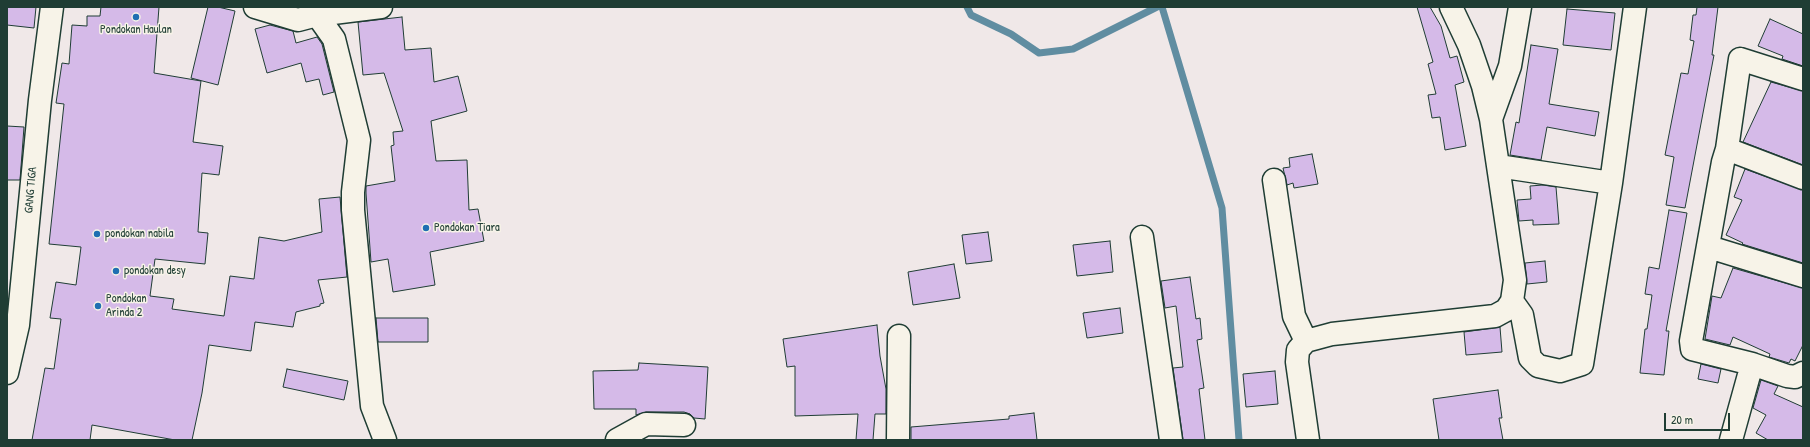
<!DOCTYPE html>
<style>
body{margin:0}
#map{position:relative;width:1810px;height:447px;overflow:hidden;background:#f0e8e8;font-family:"Patrick Hand",sans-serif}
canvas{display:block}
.frame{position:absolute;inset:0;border:8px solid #1f3d34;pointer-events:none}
.scale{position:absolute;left:1664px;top:413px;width:66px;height:18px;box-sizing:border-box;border:2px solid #1f3d34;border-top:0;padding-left:5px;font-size:12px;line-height:14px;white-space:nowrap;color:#1f3d34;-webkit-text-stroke:3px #f7f3e8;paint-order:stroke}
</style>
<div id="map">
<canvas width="1810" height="447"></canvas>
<div class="frame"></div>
<div class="scale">20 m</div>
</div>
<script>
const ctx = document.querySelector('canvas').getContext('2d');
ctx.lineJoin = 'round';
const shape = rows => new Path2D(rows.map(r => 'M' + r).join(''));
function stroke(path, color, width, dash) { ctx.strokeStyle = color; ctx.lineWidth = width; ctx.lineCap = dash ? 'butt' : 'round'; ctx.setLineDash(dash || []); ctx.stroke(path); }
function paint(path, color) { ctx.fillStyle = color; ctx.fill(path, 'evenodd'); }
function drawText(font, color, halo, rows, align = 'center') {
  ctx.font = font + ' "Patrick Hand",sans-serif'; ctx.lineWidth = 3; ctx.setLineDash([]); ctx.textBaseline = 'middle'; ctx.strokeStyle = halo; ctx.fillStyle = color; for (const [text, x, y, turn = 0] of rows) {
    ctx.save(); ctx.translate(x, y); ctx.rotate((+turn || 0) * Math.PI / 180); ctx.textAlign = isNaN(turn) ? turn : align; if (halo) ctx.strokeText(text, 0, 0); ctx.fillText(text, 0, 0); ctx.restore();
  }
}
const stream = shape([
 [967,7,971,15,1011,34,1039,53,1073,49,1157,7],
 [1162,7,1222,208,1239,440]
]);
const building = shape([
 [7,7,36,7,34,28,7,25,7,7],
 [101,7,159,7,154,73,201,81,193,142,223,146,219,175,202,173,198,232,208,233,205,264,155,259,150,296,174,299,172,309,224,316,230,276,254,279,259,237,284,241,322,232,319,199,340,197,347,277,318,280,324,303,320,304,320,306,296,312,293,327,255,322,251,351,209,345,202,393,192,440,175,440,92,425,90,440,32,440,45,368,54,369,61,319,50,318,56,282,76,285,81,247,49,244,64,104,56,103,62,63,69,64,72,25,87,26,87,16,100,16,101,7],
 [208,7,218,7,235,11,218,85,191,78,208,7],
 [1417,7,1430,7,1441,26,1450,58,1457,56,1464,82,1455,85,1466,146,1445,150,1440,117,1432,118,1428,95,1436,94,1428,64,1433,62,1417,7],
 [1697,7,1718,7,1712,55,1714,55,1685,208,1666,205,1674,157,1665,155,1681,73,1688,74,1694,41,1690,40,1693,15,1696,15,1697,7],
 [1567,9,1615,13,1611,50,1563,45,1567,9],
 [402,17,405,50,431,48,434,82,458,76,467,111,431,121,436,161,467,160,469,210,478,209,484,241,430,252,435,285,393,292,388,259,371,262,366,193,366,186,395,181,391,146,394,145,393,132,403,131,384,73,363,75,358,22,402,17],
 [1770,19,1803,34,1803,66,1782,59,1783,56,1758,46,1770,19],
 [270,25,293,31,296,43,317,37,322,44,334,92,323,95,319,79,306,82,301,63,267,73,255,29,270,25],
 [1531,45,1558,49,1549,104,1599,112,1595,136,1547,127,1541,160,1510,155,1516,122,1519,123,1531,45],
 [1771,82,1803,91,1803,165,1743,142,1771,82],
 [7,126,24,127,20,180,7,180,7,126],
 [1312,154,1318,184,1294,188,1293,183,1287,185,1283,168,1290,167,1289,158,1312,154],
 [1745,169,1803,190,1803,263,1742,244,1743,243,1726,235,1742,200,1734,197,1745,169],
 [1543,185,1556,187,1559,224,1533,225,1533,220,1519,221,1517,200,1531,199,1530,186,1543,185],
 [1669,210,1687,213,1666,331,1669,331,1664,375,1640,373,1645,329,1647,329,1652,295,1645,294,1649,267,1659,269,1669,210],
 [988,232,992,261,966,264,962,235,988,232],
 [1110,241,1113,272,1077,276,1073,245,1110,241],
 [1545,261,1547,282,1527,284,1525,263,1545,261],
 [954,264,960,298,913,305,908,272,954,264],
 [1733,268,1803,288,1803,345,1795,361,1791,359,1789,363,1769,357,1770,354,1733,337,1730,345,1705,339,1712,296,1721,298,1733,268],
 [1190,277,1196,319,1200,318,1202,339,1197,340,1204,388,1199,389,1205,440,1183,440,1173,368,1183,367,1176,306,1165,308,1161,281,1190,277],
 [1120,308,1123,333,1087,338,1083,313,1120,308],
 [376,318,428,318,428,342,378,342,376,318],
 [877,325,880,356,886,389,886,414,875,414,873,440,856,440,858,414,795,416,795,366,787,367,783,339,877,325],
 [1500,327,1502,352,1466,355,1464,332,1500,327],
 [639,363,708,367,705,419,694,418,690,414,684,412,646,412,636,415,636,409,594,409,593,371,638,370,639,363],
 [1701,364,1721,369,1718,383,1698,379,1701,364],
 [287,369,348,381,344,400,283,387,287,369],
 [1275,371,1278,404,1246,407,1243,374,1275,371],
 [1761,380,1778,386,1774,394,1803,407,1803,440,1768,440,1756,433,1766,415,1753,408,1761,380],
 [1498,390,1502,418,1499,418,1503,440,1439,440,1433,399,1498,390],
 [1034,413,1037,440,911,440,911,427,1009,419,1009,416,1034,413]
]);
const minor = shape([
 [255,7,298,20,317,15,334,39,359,140,353,192,353,210,372,406,385,440],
 [317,15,381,7],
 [1491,119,1510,66,1520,7],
 [1727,149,1803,178],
 [1498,166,1611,183],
 [1274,180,1294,316,1306,341],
 [1142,237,1171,440],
 [1709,247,1803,276],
 [1512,301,1522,315,1530,358,1538,366,1560,371,1582,364,1611,183,1635,7],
 [1752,364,1692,349,1691,341,1723,162,1727,149,1740,59,1803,79],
 [7,373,18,325,40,100,52,7],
 [617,440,646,424,684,425],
 [898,440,899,336],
 [1308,440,1297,362,1298,350,1306,341,1332,334,1495,316,1506,310,1512,301,1515,280,1491,119,1483,86,1469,45,1451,7],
 [1731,440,1752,364,1787,376,1795,377,1803,373]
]);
const markers = [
 [136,17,4,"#1f6fb2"],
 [426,228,4,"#1f6fb2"],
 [97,234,4,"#1f6fb2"],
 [116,271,4,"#1f6fb2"],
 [98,306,4,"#1f6fb2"]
];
const poiNames = [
 ["Pondokan Haulan",136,30,"center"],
 ["Pondokan Tiara",434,228],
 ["pondokan nabila",105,234],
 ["pondokan desy",124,271],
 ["Pondokan",106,299],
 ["Arinda 2",106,313]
];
const streetNames = [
 ["GANG TIGA",31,190,-85]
];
stroke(stream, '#608da1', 7);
paint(building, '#d5bae8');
stroke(building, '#1f3d34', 1);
stroke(minor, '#1f3d34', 25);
stroke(minor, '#f7f3e8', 22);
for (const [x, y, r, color] of markers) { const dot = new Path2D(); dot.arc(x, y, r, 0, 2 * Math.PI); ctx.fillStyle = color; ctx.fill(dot); stroke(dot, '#f7f3e8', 1.5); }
drawText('12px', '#1f3d34', '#f7f3e8', poiNames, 'left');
drawText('12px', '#1f3d34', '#f7f3e8', streetNames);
</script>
